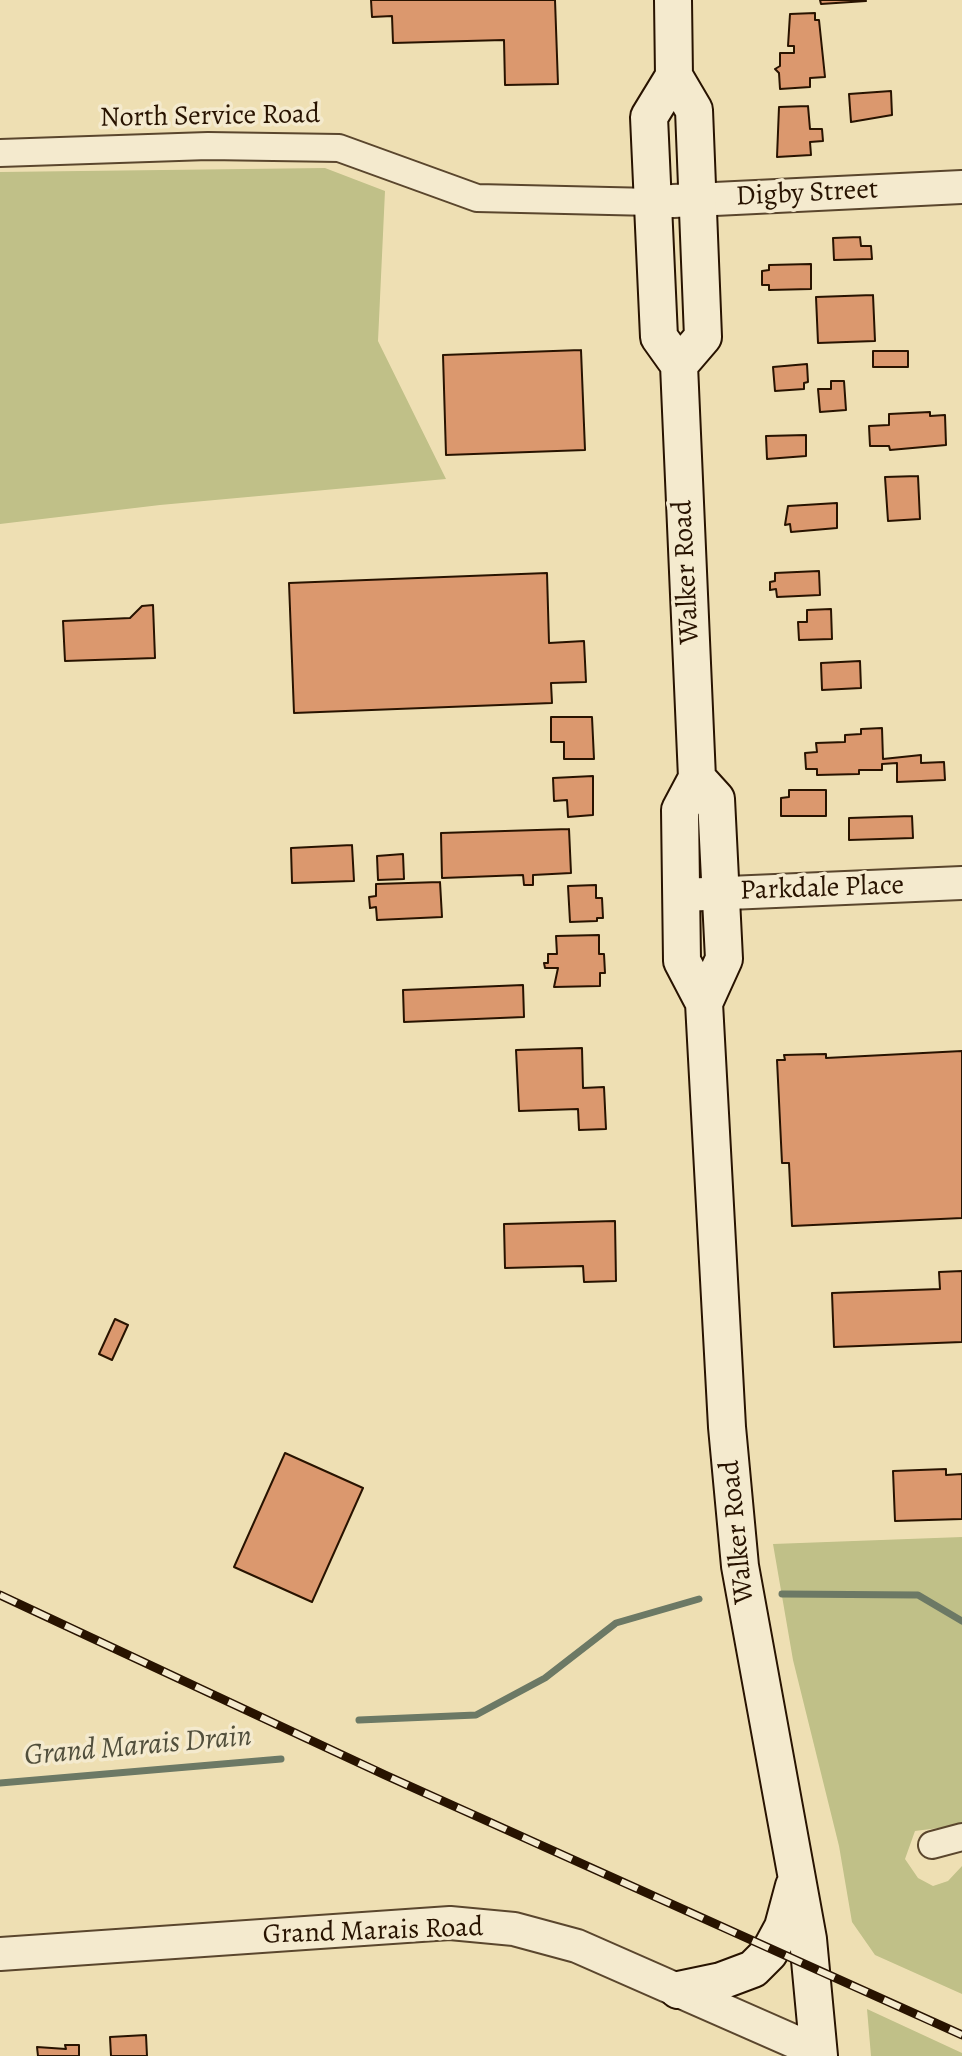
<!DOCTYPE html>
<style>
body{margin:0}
canvas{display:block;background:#eedfb3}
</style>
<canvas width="962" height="2056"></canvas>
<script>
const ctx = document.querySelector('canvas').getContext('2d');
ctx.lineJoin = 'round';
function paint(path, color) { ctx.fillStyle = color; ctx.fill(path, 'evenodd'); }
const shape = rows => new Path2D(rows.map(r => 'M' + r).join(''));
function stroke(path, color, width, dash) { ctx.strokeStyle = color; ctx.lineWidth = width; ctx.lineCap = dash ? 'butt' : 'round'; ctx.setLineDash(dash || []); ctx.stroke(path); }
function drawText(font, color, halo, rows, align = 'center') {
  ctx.font = font + ' Alegreya,serif'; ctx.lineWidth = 7; ctx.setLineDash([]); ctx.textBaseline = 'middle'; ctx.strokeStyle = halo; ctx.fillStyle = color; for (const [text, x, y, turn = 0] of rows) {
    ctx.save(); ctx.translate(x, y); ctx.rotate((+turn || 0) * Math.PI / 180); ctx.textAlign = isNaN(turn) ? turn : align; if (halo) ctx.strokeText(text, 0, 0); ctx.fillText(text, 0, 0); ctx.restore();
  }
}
const green = shape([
 [325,168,385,191,378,341,446,479,160,505,0,524,0,172],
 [962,1537,962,1825,915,1831,905,1859,918,1878,933,1886,948,1881,962,1866,962,1994,875,1955,852,1922,839,1846,793,1660,773,1544],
 [867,2009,962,2053,962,2056,871,2056]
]);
const stream = shape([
 [782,1594,918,1595,962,1621],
 [359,1720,476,1715,545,1678,616,1623,699,1599],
 [0,1783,281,1759]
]);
const building = shape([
 [371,0,555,0,558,84,505,85,504,40,393,43,392,16,372,17,371,0],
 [820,0,865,0,866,1,821,4,820,0],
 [815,13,815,20,819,20,825,77,810,78,810,87,780,89,779,73,775,69,780,66,780,53,794,53,794,46,788,46,790,14,815,13],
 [891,91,892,115,851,122,849,94,891,91],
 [808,106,810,129,822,129,823,141,810,142,811,155,777,157,779,107,808,106],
 [860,237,861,246,871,246,872,259,834,260,833,238,860,237],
 [811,264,811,289,769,290,769,285,762,285,762,271,769,270,769,265,811,264],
 [873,295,875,341,818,343,816,297,873,295],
 [581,350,585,450,446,455,443,355,581,350],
 [873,351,908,351,908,367,873,367,873,351],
 [807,364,808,382,804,383,804,389,775,391,773,367,807,364],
 [831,381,844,381,846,410,820,412,818,389,831,389,831,381],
 [930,412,930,416,945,415,946,445,890,450,889,446,870,446,869,426,889,425,889,414,930,412],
 [806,435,806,456,767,459,766,436,806,435],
 [918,476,920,519,888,521,885,477,918,476],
 [837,503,837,528,791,532,790,524,785,525,788,506,837,503],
 [819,571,820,595,777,597,776,589,770,590,770,582,775,581,775,573,819,571],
 [547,573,549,643,584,641,586,682,551,683,552,703,294,713,289,583,547,573],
 [153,605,155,658,65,661,63,621,130,618,142,606,153,605],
 [831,609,832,639,799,640,798,622,807,622,807,610,831,609],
 [860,661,861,688,822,690,821,663,860,661],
 [551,717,592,717,594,759,564,759,564,742,551,742,551,717],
 [882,728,883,759,921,755,921,763,944,762,945,780,897,782,897,763,882,764,882,770,859,770,859,774,817,775,817,769,806,769,805,753,817,752,816,743,845,742,845,735,861,734,861,729,882,728],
 [593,776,593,815,568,817,567,800,554,801,553,778,593,776],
 [789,790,826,790,826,816,781,816,781,798,789,797,789,790],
 [912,816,913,838,849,840,849,818,912,816],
 [569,829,571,873,533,875,533,885,524,885,523,875,442,878,441,833,569,829],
 [352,845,354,881,292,883,291,848,352,845],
 [403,854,404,879,378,880,377,856,403,854],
 [440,882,442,917,377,920,376,907,370,908,369,897,376,896,376,884,440,882],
 [596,885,596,898,602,898,603,918,597,918,597,921,570,922,568,886,596,885],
 [599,935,599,954,604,954,605,973,600,973,600,986,554,987,558,968,545,968,544,963,548,963,548,954,557,954,556,936,599,935],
 [523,985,524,1017,404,1022,403,990,523,985],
 [582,1048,583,1088,604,1087,606,1129,579,1130,578,1109,519,1111,516,1050,582,1048],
 [962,1051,962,1218,792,1226,789,1163,782,1163,777,1060,785,1060,784,1055,826,1054,826,1058,962,1051],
 [615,1221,616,1281,584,1282,583,1266,505,1268,504,1224,615,1221],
 [962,1271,962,1342,834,1347,832,1293,940,1289,939,1272,962,1271],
 [115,1319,128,1325,112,1360,99,1354,115,1319],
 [285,1453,363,1488,312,1602,234,1567,285,1453],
 [946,1469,946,1475,962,1474,962,1519,895,1521,893,1471,946,1469],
 [146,2035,147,2056,111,2056,110,2037,146,2035],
 [65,2045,79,2045,79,2056,38,2056,37,2047,66,2049,65,2045]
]);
const minor = shape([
 [0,153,208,146,339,148,477,198,653,202],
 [932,1845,962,1837]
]);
const tertiary = shape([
 [653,202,962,187],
 [682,895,962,883],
 [0,1954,450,1923,514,1929,577,1946,818,2052]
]);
const secondary = shape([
 [673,0,674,76,694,110,703,337,679,365],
 [674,76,649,117,659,337,679,365,697,778,680,810,682,961,704,1003,727,1427,740,1566,808,1939,819,2056],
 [697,778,716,799,724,959,704,1003],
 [678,1990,721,1981,753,1969,769,1953,783,1927,794,1886]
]);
const rail = shape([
 [0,1595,385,1775,962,2035]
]);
const streetNames = [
 ["North Service Road",210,117,-1],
 ["Digby Street",807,194,-3],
 ["Walker Road",687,572,-93],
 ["Parkdale Place",822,889,-2],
 ["Walker Road",738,1532,-96],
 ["Grand Marais Road",373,1932,-2]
];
const waterNames = [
 ["Grand Marais Drain",138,1747,-5]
];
paint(green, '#c0c088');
stroke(stream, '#6c7965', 7);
paint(building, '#db986e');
stroke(building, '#281300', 2);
stroke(minor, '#5a462d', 30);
stroke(tertiary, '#5a462d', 36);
stroke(secondary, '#281300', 40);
stroke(minor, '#f4eace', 26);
stroke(tertiary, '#f4eace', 32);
stroke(secondary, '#f4eace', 36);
stroke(rail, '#281300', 9);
stroke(rail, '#f4eace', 6, [18]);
drawText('28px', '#281300', '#f4eace', streetNames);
drawText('italic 30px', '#504e3b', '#f4eace', waterNames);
</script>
